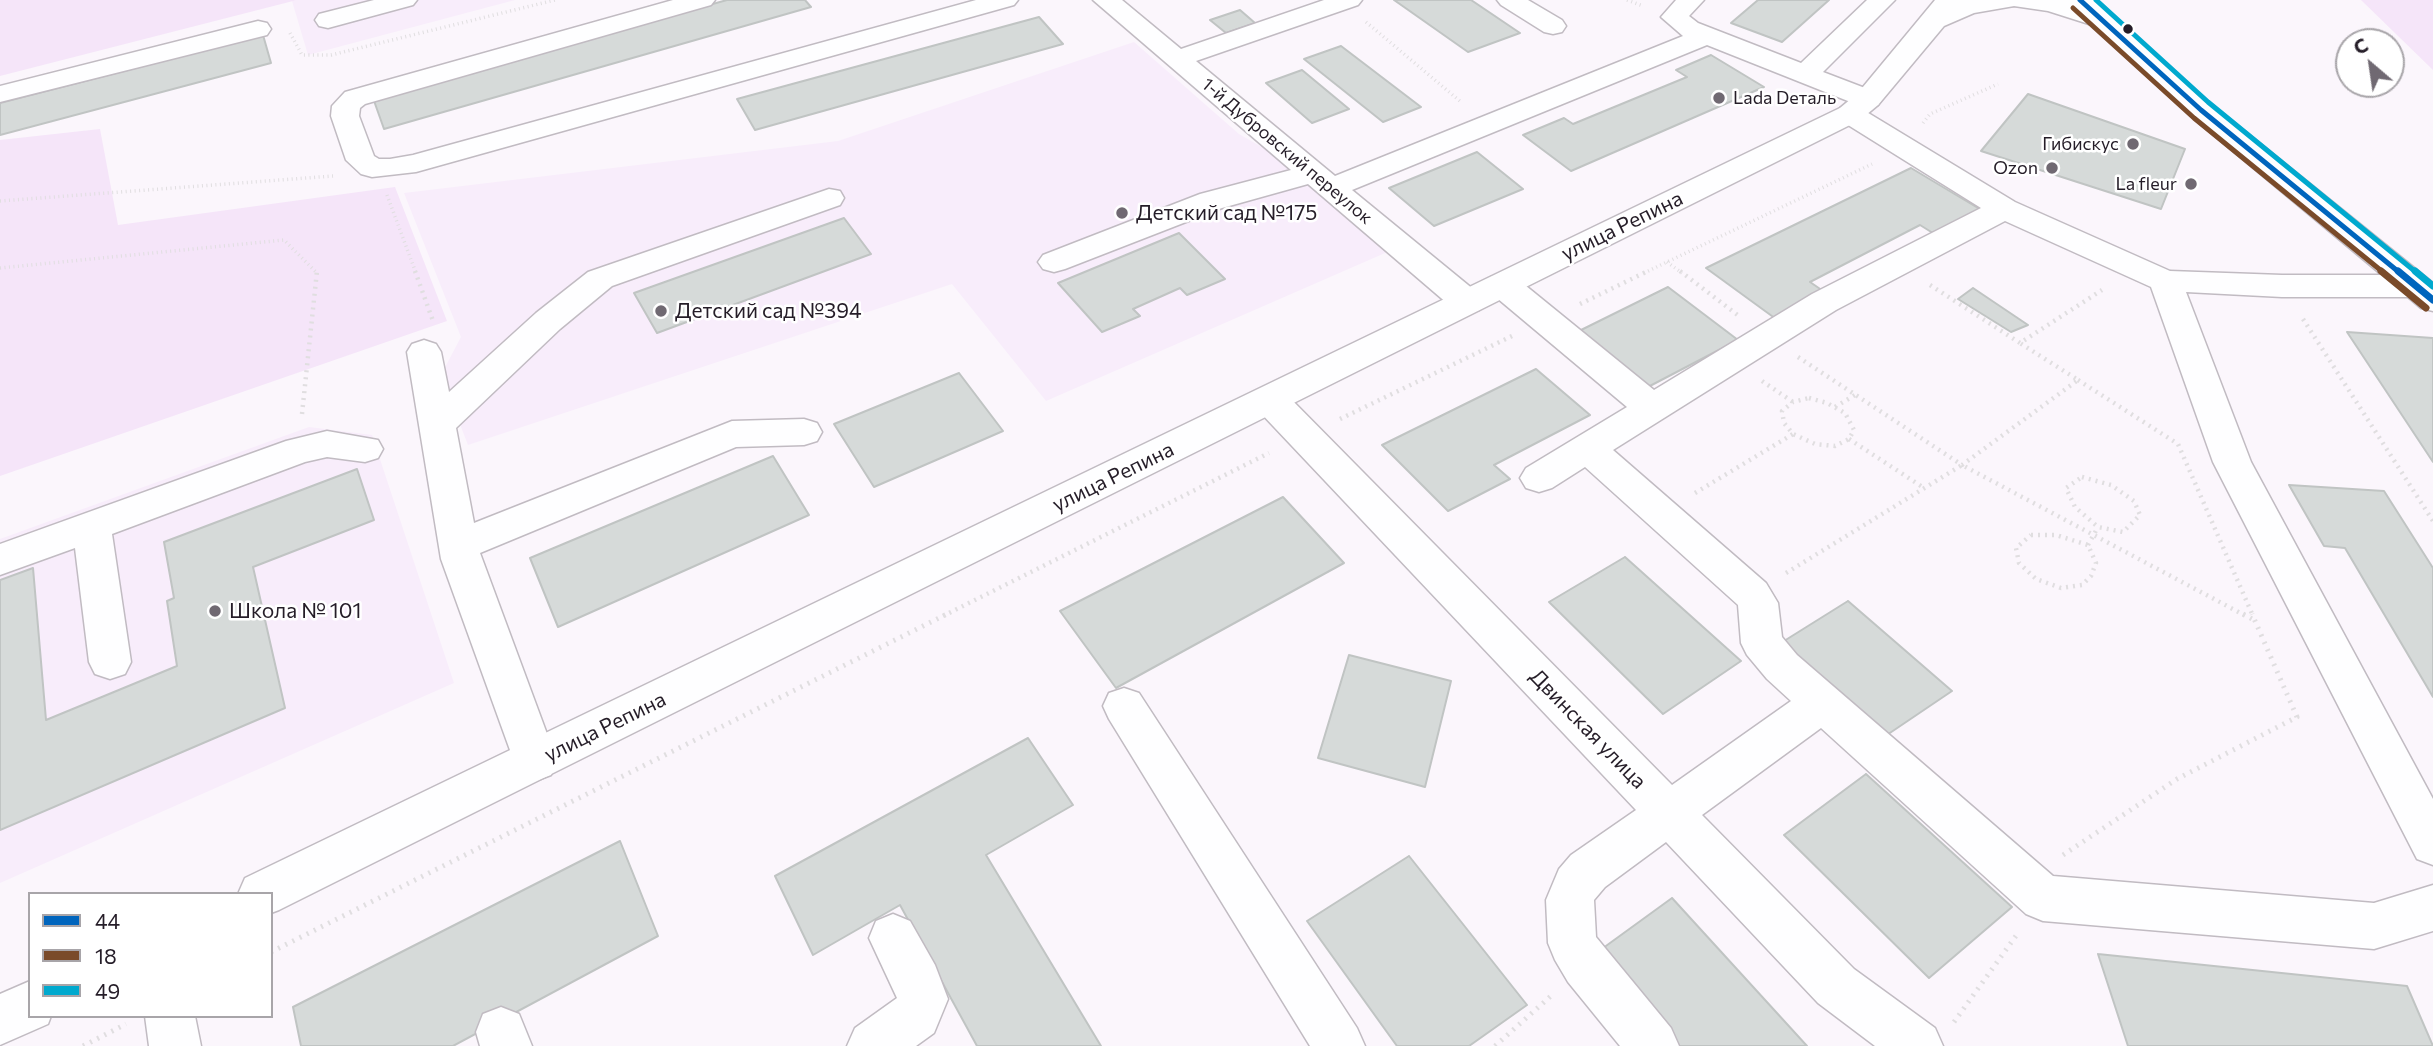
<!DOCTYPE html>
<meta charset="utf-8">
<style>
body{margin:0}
#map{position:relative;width:2433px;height:1046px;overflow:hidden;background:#fbf6fc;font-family:Commissioner,sans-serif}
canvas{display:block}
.legend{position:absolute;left:28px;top:892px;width:245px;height:126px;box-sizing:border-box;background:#fff;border:2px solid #a8a5a9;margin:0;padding:9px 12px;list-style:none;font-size:21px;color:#251d28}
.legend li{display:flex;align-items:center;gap:14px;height:35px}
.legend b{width:35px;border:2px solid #a8a5a9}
.north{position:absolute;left:2335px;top:28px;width:70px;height:70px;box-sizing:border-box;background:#fff;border:2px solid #a8a5a9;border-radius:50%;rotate:331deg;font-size:19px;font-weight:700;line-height:28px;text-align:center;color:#251d28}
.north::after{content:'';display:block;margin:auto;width:24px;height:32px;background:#706972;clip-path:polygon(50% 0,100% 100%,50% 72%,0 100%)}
</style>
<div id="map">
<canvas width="2433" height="1046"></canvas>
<ul class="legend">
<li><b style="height:9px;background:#0065bd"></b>44</li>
<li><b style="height:9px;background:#7a4b2a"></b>18</li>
<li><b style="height:9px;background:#00a9ce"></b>49</li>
</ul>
<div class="north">С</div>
</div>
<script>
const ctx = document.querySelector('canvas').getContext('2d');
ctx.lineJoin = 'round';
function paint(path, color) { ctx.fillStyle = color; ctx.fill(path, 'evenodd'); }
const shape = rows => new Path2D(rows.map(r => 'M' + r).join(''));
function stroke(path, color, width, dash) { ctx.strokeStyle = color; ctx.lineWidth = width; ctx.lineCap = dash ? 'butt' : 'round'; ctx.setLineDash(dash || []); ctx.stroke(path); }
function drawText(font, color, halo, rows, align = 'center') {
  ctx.font = font + ' Commissioner,sans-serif'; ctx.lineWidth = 5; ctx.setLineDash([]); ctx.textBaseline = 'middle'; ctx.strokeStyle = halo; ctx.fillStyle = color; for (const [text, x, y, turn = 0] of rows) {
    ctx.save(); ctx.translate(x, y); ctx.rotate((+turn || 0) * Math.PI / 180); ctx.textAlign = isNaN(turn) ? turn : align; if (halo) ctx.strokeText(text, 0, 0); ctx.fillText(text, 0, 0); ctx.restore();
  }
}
const built = shape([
 [297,0,515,0,308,55,292,1],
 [1134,42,1239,134,1293,165,1392,250,1046,401,952,284,468,445,441,375,461,337,404,193,838,141],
 [309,427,372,435,454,683,0,883,0,539]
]);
const green = shape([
 [0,0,297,0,0,76],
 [2361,0,2433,0,2433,70],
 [100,129,118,225,395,187,447,321,0,476,0,140]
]);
const building = shape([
 [727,0,805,0,811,7,384,129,373,98,727,0],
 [1394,0,1471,0,1520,33,1468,52,1394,0],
 [1758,0,1829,0,1782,42,1731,23,1758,0],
 [1240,10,1255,23,1226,33,1210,20,1240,10],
 [1039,17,1063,44,755,130,737,99,1039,17],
 [263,35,271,63,0,135,0,103,263,35],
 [1341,46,1421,107,1383,122,1304,59,1341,46],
 [1711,55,1764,87,1571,171,1523,135,1564,118,1573,124,1687,77,1676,70,1711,55],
 [1302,70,1349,109,1312,123,1266,83,1302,70],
 [2028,94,2185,149,2161,209,1981,151,2028,94],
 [1477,152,1523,189,1434,226,1389,188,1477,152],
 [1911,168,1983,211,1936,235,1920,225,1810,282,1826,293,1776,319,1706,268,1911,168],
 [844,218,871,254,657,333,634,293,844,218],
 [1179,233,1225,279,1187,295,1180,288,1133,309,1140,316,1102,332,1058,283,1179,233],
 [1668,287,1738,340,1646,388,1577,332,1668,287],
 [1973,288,2028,325,2011,332,1958,299,1973,288],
 [2347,332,2433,338,2433,462,2347,332],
 [1536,369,1590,415,1494,465,1510,479,1448,511,1382,445,1536,369],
 [959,373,1003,431,874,487,834,424,959,373],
 [773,456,809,515,558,627,530,558,773,456],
 [357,469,374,520,253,567,285,708,0,830,0,580,33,568,46,720,177,666,167,601,174,598,164,542,357,469],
 [2289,485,2384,491,2433,568,2433,697,2345,548,2324,546,2289,485],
 [1283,497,1344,563,1116,688,1060,611,1283,497],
 [1625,557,1741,661,1663,714,1549,602,1625,557],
 [1848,601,1952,691,1878,741,1776,646,1848,601],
 [1349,655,1451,681,1425,787,1318,758,1349,655],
 [1028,738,1073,805,986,855,1101,1046,977,1046,900,905,813,955,775,876,1028,738],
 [1866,774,2012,907,1929,978,1784,835,1866,774],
 [620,841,658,936,453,1046,301,1046,293,1007,620,841],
 [1409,856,1527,1005,1469,1046,1397,1046,1307,921,1409,856],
 [1672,898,1807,1046,1679,1046,1599,951,1672,898],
 [2098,954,2407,986,2433,1046,2128,1046,2098,954]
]);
const pathFar2 = shape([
 [1627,0,1643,6],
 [1366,22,1461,102],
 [290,33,302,55,331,55,555,0],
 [1923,123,1930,114,1998,84],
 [387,195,416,273],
 [0,201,333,176],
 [1667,262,1682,273],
 [0,268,284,240,317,273],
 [1644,273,1872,164]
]);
const pathFar1 = shape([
 [415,271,433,321],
 [1680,271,1739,316],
 [1930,285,2020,343,2102,290],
 [1580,304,1648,271],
 [2303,319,2433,521],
 [1798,357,1962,465,2078,380,2020,343],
 [2078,380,2178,444,2253,616],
 [1762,381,1793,402],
 [1809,398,1827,403,1845,413,1854,430,1849,439,1835,446,1815,444,1793,434,1784,423,1782,411,1793,402,1809,398],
 [1835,407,1855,395],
 [302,414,317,271],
 [1340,419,1512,336],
 [1849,439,1924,488],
 [2082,477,2111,485,2134,501,2140,515,2123,532,2098,527,2075,507,2066,488,2082,477],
 [1695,493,1793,434],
 [2031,535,2056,535,2088,545,2096,563,2091,576,2082,585,2061,588,2036,579,2019,563,2016,548,2031,535],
 [2088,545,2098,527],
 [1786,573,1962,465,2246,616],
 [943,616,1269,453]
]);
const path = shape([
 [2243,614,2254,620],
 [2063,855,2177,779,2297,717,2252,614],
 [271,952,947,614],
 [1954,1022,2018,933],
 [83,1046,126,1024],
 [1495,1046,1552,995]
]);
const minor = shape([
 [374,0,417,0,413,5,328,28,319,26,315,20,319,14,374,0],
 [673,0,715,0,711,5,365,104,360,108,359,116,374,156,379,159,390,159,413,155,976,0,1018,0,1014,5,416,172,372,177,361,174,346,160,331,116,332,106,345,92,673,0],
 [1093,0,1122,0,1181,49,1324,0,1362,0,1358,5,1196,61,1335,176,1683,36,1661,17,1676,0,1704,0,1689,16,1698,23,1801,63,1867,0,1895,0,1823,72,1878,93,1882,99,1878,105,1868,107,1858,105,1707,45,1352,190,1479,294,1484,302,1479,310,1467,313,1455,310,1308,184,1222,208,1065,269,1054,272,1043,269,1038,262,1043,255,1200,194,1291,170,1093,0],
 [1497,0,1528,0,1562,20,1566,26,1562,32,1553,34,1544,32,1501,5,1497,0],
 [2003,0,2095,0,2211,104,2433,283,2433,311,2421,308,2408,297,2282,297,2186,292,2251,462,2433,799,2433,865,2417,859,2213,462,2151,287,2005,221,1836,310,1613,450,1766,583,1778,603,1782,637,1797,655,2053,876,2374,903,2433,885,2433,931,2374,949,2043,921,2026,914,1821,728,1702,815,1854,969,1935,1028,1943,1046,1875,1046,1818,1003,1666,842,1605,887,1594,900,1596,937,1671,1028,1679,1046,1620,1046,1568,982,1555,960,1548,943,1546,900,1559,869,1571,855,1636,810,1257,409,1252,400,1257,391,1270,387,1283,391,1672,785,1791,701,1767,679,1747,655,1741,643,1738,605,1585,467,1552,488,1539,492,1526,488,1520,478,1526,468,1627,407,1491,293,1487,285,1491,277,1503,274,1515,277,1654,390,1812,294,1981,208,1840,120,1836,114,1840,108,1850,105,1860,108,2015,202,2170,271,2282,275,2382,275,2191,116,2092,25,2048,11,2007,5,2003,0],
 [258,21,267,23,271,29,267,35,0,102,0,86,258,21],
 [829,189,840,191,844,198,840,205,612,286,560,329,456,428,474,523,732,421,804,419,817,423,822,432,817,441,804,445,736,447,480,553,557,761,551,775,535,781,519,775,441,559,407,352,412,344,424,340,436,344,441,352,449,392,536,313,588,272,829,189],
 [327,431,378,440,383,449,378,458,365,462,327,457,305,462,112,534,131,662,125,674,110,679,95,674,89,662,75,548,0,575,0,544,286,441,327,431],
 [1124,688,1139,693,1357,1028,1365,1046,1310,1046,1109,719,1103,706,1109,693,1124,688],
 [893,914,910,921,935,965,948,999,934,1033,916,1046,847,1046,855,1028,897,998,869,938,876,921,893,914],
 [501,1007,519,1014,532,1046,480,1046,476,1032,483,1014,501,1007],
 [145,1016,195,1016,201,1046,149,1046,145,1016]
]);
const major = shape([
 [1935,0,2024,0,2020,5,1974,13,1944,26,1878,105,1860,120,279,910,271,913,271,894,238,894,245,878,1840,108,1858,93,1935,0],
 [30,981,30,1016,51,1016,48,1024,0,1045,0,994,30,981]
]);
const bus1Far1 = shape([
 [2080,0,2201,110,2400,273]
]);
const bus1 = shape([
 [2398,271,2433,300]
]);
const bus2Far1 = shape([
 [2073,8,2194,118,2384,273]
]);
const bus2 = shape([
 [2381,271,2426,308]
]);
const bus3Far1 = shape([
 [2096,0,2208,102,2417,273]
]);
const bus3 = shape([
 [2415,271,2433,286]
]);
const markers = [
 [2128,29,6,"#251d28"],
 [1719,98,7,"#706972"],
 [2133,144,7,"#706972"],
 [2052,168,7,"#706972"],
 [2191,184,7,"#706972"],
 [1122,213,7,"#706972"],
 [661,311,7,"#706972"],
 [215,611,7,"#706972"]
];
const farPoinames = [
 ["Lada Dеталь",1733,98,"left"],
 ["Гибискус",2119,144],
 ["Ozon",2038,168],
 ["La fleur",2177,184]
];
const farStreetnames = [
 ["1-й Дубровский переулок",1287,151,40]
];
const poiNames = [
 ["Детский сад №175",1136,213],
 ["Детский сад №394",675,311],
 ["Школа № 101",229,611]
];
const streetNames = [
 ["улица Репина",1622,226,-26],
 ["улица Репина",1113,477,-26],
 ["улица Репина",605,727,-26],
 ["Двинская улица",1588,729,46]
];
paint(built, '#f8edfb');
paint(green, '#f5e5f9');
paint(building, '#d6dad9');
stroke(building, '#c0c4c3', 2);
stroke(minor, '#c1bbc2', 3);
stroke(major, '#c1bbc2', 3);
stroke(pathFar2, '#e0dee0', 3.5, [1, 3.5]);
stroke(pathFar1, '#e0dee0', 4.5, [2, 5]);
stroke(path, '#e0dee0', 5, [2, 6]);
paint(minor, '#fefeff');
paint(major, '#fefeff');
stroke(bus1Far1, '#0065bd', 5);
stroke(bus1, '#0065bd', 7);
stroke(bus2Far1, '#7a4b2a', 5);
stroke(bus2, '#7a4b2a', 7);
stroke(bus3Far1, '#00a9ce', 5);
stroke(bus3, '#00a9ce', 7);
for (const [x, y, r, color] of markers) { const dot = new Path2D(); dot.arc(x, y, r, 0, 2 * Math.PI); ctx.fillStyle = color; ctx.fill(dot); stroke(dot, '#fff', 2.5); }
drawText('18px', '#251d28', '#fff', farPoinames, 'right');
drawText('18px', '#251d28', '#fff', farStreetnames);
drawText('21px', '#251d28', '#fff', poiNames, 'left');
drawText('21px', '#251d28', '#fff', streetNames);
</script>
